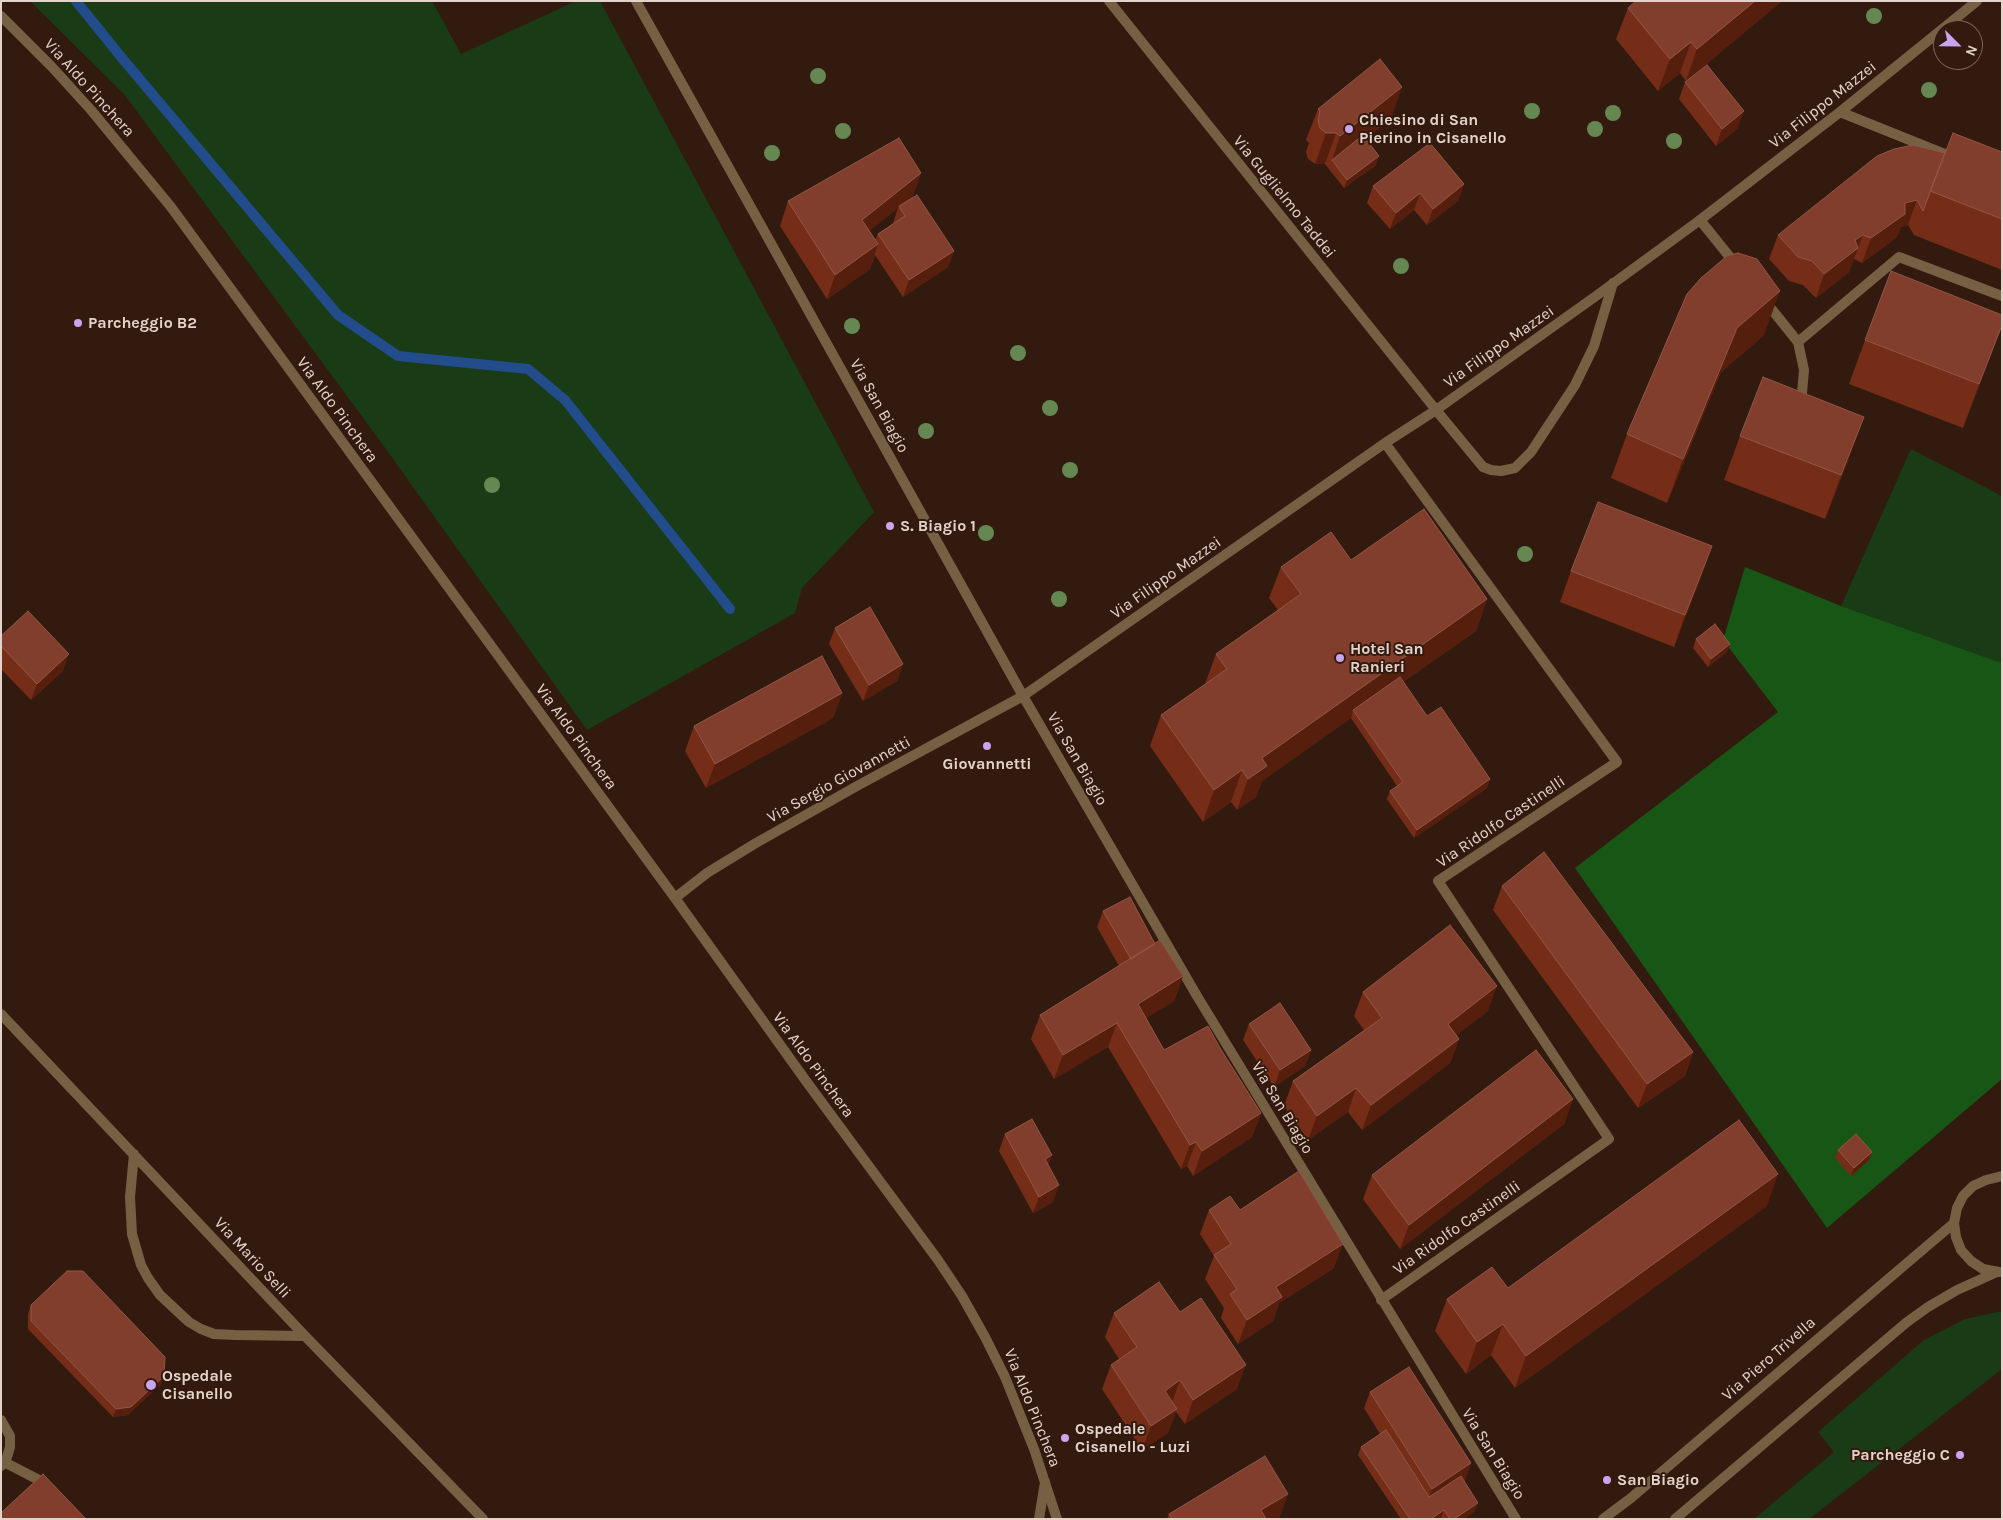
<!DOCTYPE html>
<style>
body{margin:0}
#map{position:relative;width:2003px;height:1520px;overflow:hidden;background:#331a0f;font-family:Karla,sans-serif}
canvas{display:block}
.frame{position:absolute;inset:0;border:2px solid #e4d3cb;pointer-events:none}
.north{position:absolute;left:1933px;top:20px;width:50px;height:50px;box-sizing:border-box;background:#331a0f;border:1px solid #7a645a;border-radius:50%;rotate:113deg;font-size:14px;font-weight:700;line-height:20px;text-align:center;color:#e4d3cb}
.north::after{content:'';display:block;margin:auto;width:18px;height:22px;background:#c9a5ee;clip-path:polygon(50% 0,100% 100%,50% 72%,0 100%)}
</style>
<div id="map">
<canvas width="2003" height="1520"></canvas>
<div class="frame"></div>
<div class="north">N</div>
</div>
<script>
const ctx = document.querySelector('canvas').getContext('2d');
ctx.lineJoin = 'round';
function paint(path, color) { ctx.fillStyle = color; ctx.fill(path, 'evenodd'); }
const shape = rows => new Path2D(rows.map(r => 'M' + r).join(''));
function stroke(path, color, width, dash) { ctx.strokeStyle = color; ctx.lineWidth = width; ctx.lineCap = dash ? 'butt' : 'round'; ctx.setLineDash(dash || []); ctx.stroke(path); }
function drawText(font, color, halo, rows, align = 'center') {
  ctx.font = font + ' Karla,sans-serif'; ctx.lineWidth = 4; ctx.setLineDash([]); ctx.textBaseline = 'middle'; ctx.strokeStyle = halo; ctx.fillStyle = color; for (const [text, x, y, turn = 0] of rows) {
    ctx.save(); ctx.translate(x, y); ctx.rotate((+turn || 0) * Math.PI / 180); ctx.textAlign = isNaN(turn) ? turn : align; if (halo) ctx.strokeText(text, 0, 0); ctx.fillText(text, 0, 0); ctx.restore();
  }
}
const green = shape([
 [30,1,432,1,461,54,576,1,600,1,874,512,802,588,795,613,587,730,378,438,124,94],
 [1911,449,2002,496,2002,663,1841,606],
 [2002,1311,2002,1369,1809,1519,1754,1519,1834,1452,1818,1432,1924,1340,1965,1319]
]);
const forest = shape([
 [1745,567,1841,606,2002,663,2002,1079,1827,1228,1575,868,1778,712,1723,640]
]);
const stream = shape([
 [76,1,122,58,338,315,398,356,528,369,565,400,730,609]
]);
const service = shape([
 [1700,220,1737,266],
 [1765,301,1798,342,1899,257,2002,296],
 [1798,342,1804,370,1801,405],
 [1436,410,1483,467,1491,470,1501,471,1515,468,1531,452,1575,385,1594,346,1613,283],
 [1,1420,10,1436,10,1447,7,1457,1,1466],
 [4,1462,39,1480,46,1487],
 [1039,1519,1045,1482]
]);
const minor = shape([
 [636,1,1023,696,1197,996,1516,1519],
 [1109,1,1436,410],
 [1,16,52,67,91,110,171,207,675,898,806,1081,938,1260,962,1296,985,1337,1005,1377,1034,1449,1057,1519],
 [1840,112,1947,155],
 [675,898,707,873,756,843,857,786,1023,696,1385,443,1436,410,1596,296,1700,220,1840,112,1977,1],
 [1,1014,305,1336,483,1519],
 [134,1154,130,1197,132,1234,141,1265,148,1278,160,1295,189,1322,201,1329,214,1334,235,1335,305,1336],
 [1999,1272,1983,1269,1971,1261,1961,1250,1956,1237,1954,1223,1957,1208,1963,1196,1973,1186,1986,1180,2002,1176],
 [1381,1300,1609,1139,1438,881,1617,762,1385,443],
 [1603,1519,1631,1498,1954,1223],
 [1675,1519,1907,1322,1928,1307,1957,1290,1997,1272]
]);
const trees = [
 [1874,16],
 [818,76],
 [1929,90],
 [1532,111],
 [1613,113],
 [1595,129],
 [843,131],
 [1674,141],
 [772,153],
 [1401,266],
 [852,326],
 [1018,353],
 [1050,408],
 [926,431],
 [1070,470],
 [492,485],
 [986,533],
 [1525,554],
 [1059,599]
];
const wall = shape([
 [1782,1,1686,81,1680,73,1658,91,1616,39,1628,8],
 [1685,82,1738,128,1716,146,1679,99],
 [1318,109,1391,119,1366,138,1376,165,1344,188,1325,164,1315,164,1308,159,1306,152,1309,143,1306,140],
 [2002,152,2002,270,1914,235,1908,225,1901,227,1896,238,1862,263,1854,259,1853,260,1849,272,1816,298,1803,285,1789,281,1769,259,1778,235,1945,153],
 [921,173,912,198,954,251,948,267,903,297,875,255,870,269,827,299,780,226,788,201],
 [898,208,893,223,894,223,878,234,875,240,869,231],
 [1464,184,1458,201,1427,225,1414,210,1390,229,1367,203,1373,186],
 [2002,326,1963,428,1849,384,1865,340],
 [1764,335,1721,372,1667,503,1611,478,1627,434],
 [1740,436,1848,461,1825,519,1724,480],
 [1712,546,1674,647,1560,602,1571,571],
 [1351,560,1487,599,1476,631,1403,682,1427,716,1490,779,1487,788,1414,838,1387,799,1390,791,1397,786,1351,718,1262,781,1256,797,1237,810,1231,802,1203,822,1150,746,1161,715,1205,684,1216,654,1278,610,1269,598,1281,567],
 [835,628,903,664,897,681,863,701,829,644],
 [1,636,63,671,31,700,1,669],
 [1696,639,1727,652,1708,667,1693,648],
 [842,693,833,718,706,788,685,751,694,726],
 [1502,886,1693,1052,1685,1076,1638,1108,1493,910],
 [1103,911,1155,944,1183,976,1174,1001,1146,1018,1164,1050,1220,1048,1261,1113,1252,1137,1193,1176,1187,1166,1181,1169,1108,1047,1054,1079,1031,1039,1040,1015,1119,966,1097,927],
 [1363,992,1488,1011,1456,1035,1459,1039,1450,1063,1362,1130,1348,1112,1308,1140,1284,1106,1293,1081,1364,1030,1354,1016],
 [1249,1024,1311,1050,1305,1066,1274,1087,1243,1040],
 [1573,1099,1564,1124,1400,1249,1363,1199,1372,1175],
 [1005,1134,1052,1155,1048,1165,1053,1202,1033,1213,999,1151],
 [1838,1150,1872,1152,1869,1160,1851,1176,1835,1158],
 [1767,1206,1515,1388,1491,1355,1466,1374,1435,1331,1447,1299,1508,1288],
 [1209,1210,1240,1210,1334,1268,1279,1303,1273,1321,1238,1344,1221,1318,1224,1308,1205,1279,1214,1256,1200,1234],
 [31,1305,161,1384,128,1415,113,1417,28,1329,28,1314],
 [1180,1312,1237,1389,1185,1424,1176,1412,1168,1433,1142,1450,1102,1389,1111,1365,1119,1359,1105,1337,1114,1313],
 [1370,1392,1471,1463,1465,1480,1464,1481,1475,1511,1464,1519,1442,1519,1441,1518,1440,1519,1401,1519,1358,1455,1361,1447,1380,1434,1364,1408],
 [1288,1494,1279,1518,1278,1519,1167,1519,1169,1514]
]);
const shadedWall = shape([
 [1755,1,1782,1,1686,81,1697,49],
 [1691,42,1680,73,1658,91,1670,59],
 [1402,87,1391,119,1334,163,1332,160,1340,136],
 [1744,111,1738,128,1716,146,1722,129],
 [1326,133,1336,133,1325,164,1315,164],
 [1379,156,1376,165,1344,188,1347,180],
 [921,173,912,198,899,206,898,208,853,244,862,220],
 [1464,184,1458,201,1427,225,1433,209],
 [1420,193,1414,210,1390,229,1396,213],
 [1917,200,1908,225,1901,227,1896,238,1862,263,1871,238,1905,203],
 [1863,235,1849,272,1816,298,1824,274,1855,240],
 [878,244,870,269,827,299,835,275],
 [954,251,948,267,903,297,909,280],
 [1780,291,1764,335,1721,372,1667,503,1683,459,1737,328],
 [2002,325,1989,360,1963,428,1979,384],
 [1864,417,1848,461,1825,519,1841,475],
 [1712,546,1701,578,1674,647,1685,615],
 [1487,599,1476,631,1357,714,1353,710,1351,718,1262,781,1256,797,1237,810,1248,779,1262,758],
 [1730,644,1727,652,1708,667,1711,659],
 [69,654,63,671,31,700,37,684],
 [903,664,897,681,863,701,869,685],
 [842,693,833,718,706,788,715,764],
 [1242,770,1231,802,1203,822,1214,790],
 [1490,779,1487,788,1414,838,1417,830],
 [1183,976,1174,1001,1130,1028,1138,1004],
 [1497,986,1488,1011,1439,1048,1448,1024],
 [1117,1023,1108,1047,1054,1079,1063,1055],
 [1459,1039,1450,1063,1362,1130,1371,1105],
 [1311,1050,1305,1066,1274,1087,1280,1070],
 [1693,1052,1685,1076,1638,1108,1647,1084],
 [1356,1088,1348,1112,1308,1140,1317,1116],
 [1573,1099,1564,1124,1400,1249,1409,1225],
 [1261,1113,1252,1137,1193,1176,1202,1151],
 [1196,1142,1187,1166,1181,1169,1190,1145],
 [1872,1152,1869,1160,1851,1176,1854,1168],
 [1052,1155,1046,1171,1045,1159],
 [1778,1174,1767,1206,1515,1388,1526,1356],
 [1059,1185,1053,1202,1033,1213,1039,1197],
 [1343,1244,1334,1268,1279,1303,1273,1321,1238,1344,1247,1320,1276,1287],
 [1503,1324,1491,1355,1466,1374,1477,1342],
 [1246,1365,1237,1389,1185,1424,1193,1400],
 [164,1376,161,1384,128,1415,113,1417,116,1409],
 [1180,1380,1171,1405,1165,1391],
 [1177,1409,1168,1433,1142,1450,1151,1426],
 [1471,1463,1465,1480,1426,1505,1432,1489],
 [1288,1494,1279,1518,1258,1519,1261,1510],
 [1478,1503,1475,1511,1464,1519,1454,1519],
 [1444,1510,1441,1518,1440,1519,1431,1519]
]);
const building = shape([
 [1636,1,1755,1,1697,49,1691,42,1670,59,1628,8,1636,1],
 [1380,59,1402,87,1340,136,1336,133,1326,133,1320,128,1318,120,1320,111,1318,109,1380,59],
 [1707,65,1744,111,1722,129,1685,82,1707,65],
 [1953,133,2002,152,2002,219,1930,191,1953,133],
 [1363,135,1379,156,1347,180,1332,160,1363,135],
 [899,138,921,173,862,220,878,244,835,275,788,201,899,138],
 [1430,143,1464,184,1433,209,1420,193,1396,213,1373,186,1430,143],
 [1913,145,1945,153,1923,211,1917,200,1905,203,1905,214,1871,238,1863,235,1855,240,1858,248,1824,274,1812,261,1798,257,1778,235,1877,156,1894,149,1913,145],
 [917,195,954,251,909,280,878,234,905,216,899,206,917,195],
 [1738,253,1757,259,1780,291,1737,328,1683,459,1627,434,1687,294,1701,278,1727,256,1738,253],
 [1891,271,2002,315,2002,325,1979,384,1865,340,1891,271],
 [1763,377,1864,417,1841,475,1740,436,1763,377],
 [1598,502,1712,546,1685,615,1571,571,1598,502],
 [1424,509,1487,599,1262,758,1267,766,1248,779,1242,770,1214,790,1161,715,1227,669,1216,654,1301,594,1281,567,1331,532,1351,560,1424,509],
 [870,607,903,664,869,685,835,628,870,607],
 [28,611,69,654,37,684,1,646,1,636,28,611],
 [1715,624,1730,644,1711,659,1696,639,1715,624],
 [822,656,842,693,715,764,694,726,822,656],
 [1400,677,1427,716,1441,707,1490,779,1417,830,1390,791,1403,782,1353,710,1400,677],
 [1544,852,1693,1052,1647,1084,1502,886,1544,852],
 [1130,897,1155,944,1131,959,1103,911,1130,897],
 [1450,925,1497,986,1448,1024,1459,1039,1371,1105,1356,1088,1317,1116,1293,1081,1382,1018,1363,992,1450,925],
 [1160,940,1183,976,1138,1004,1164,1050,1208,1026,1220,1048,1261,1113,1202,1151,1196,1142,1190,1145,1117,1023,1063,1055,1040,1015,1160,940],
 [1280,1003,1311,1050,1280,1070,1249,1024,1280,1003],
 [1536,1050,1573,1099,1409,1225,1372,1175,1536,1050],
 [1032,1119,1052,1155,1045,1159,1059,1185,1039,1197,1005,1134,1032,1119],
 [1739,1120,1778,1174,1526,1356,1503,1324,1477,1342,1447,1299,1492,1267,1508,1288,1739,1120],
 [1856,1134,1872,1152,1854,1168,1838,1150,1856,1134],
 [1299,1171,1343,1244,1276,1287,1282,1297,1247,1320,1230,1294,1237,1289,1214,1255,1231,1244,1209,1210,1230,1196,1240,1210,1299,1171],
 [67,1271,83,1271,165,1357,164,1376,131,1407,116,1409,31,1321,31,1305,67,1271],
 [1159,1282,1180,1312,1201,1298,1246,1365,1193,1400,1180,1380,1165,1391,1177,1409,1151,1426,1111,1365,1137,1347,1114,1313,1159,1282],
 [1409,1367,1471,1463,1432,1489,1370,1392,1409,1367],
 [1386,1430,1429,1497,1461,1476,1478,1503,1454,1519,1450,1519,1444,1510,1431,1519,1410,1519,1361,1447,1386,1430],
 [1265,1456,1288,1494,1261,1510,1266,1519,1172,1519,1169,1514,1265,1456],
 [43,1474,86,1519,1,1519,1,1513,43,1474]
]);
const markers = [
 [1349,129,5,"#c9a5ee"],
 [78,323,5,"#c9a5ee"],
 [890,526,5,"#c9a5ee"],
 [1340,658,5,"#c9a5ee"],
 [987,746,5,"#c9a5ee"],
 [151,1385,6,"#c9a5ee"],
 [1065,1438,5,"#c9a5ee"],
 [1960,1455,5,"#c9a5ee"],
 [1607,1480,5,"#c9a5ee"]
];
const streetNames = [
 ["Via Aldo Pinchera",89,88,48],
 ["Via Filippo Mazzei",1823,105,-38],
 ["Via Guglielmo Taddei",1284,197,51],
 ["Via Filippo Mazzei",1499,347,-35],
 ["Via San Biagio",879,406,61],
 ["Via Aldo Pinchera",337,410,54],
 ["Via Filippo Mazzei",1166,578,-35],
 ["Via Aldo Pinchera",576,737,54],
 ["Via San Biagio",1077,759,60],
 ["Via Sergio Giovannetti",839,780,-29],
 ["Via Ridolfo Castinelli",1501,822,-34],
 ["Via Aldo Pinchera",813,1065,54],
 ["Via San Biagio",1282,1108,59],
 ["Via Ridolfo Castinelli",1457,1228,-35],
 ["Via Mario Selli",252,1258,47],
 ["Via Piero Trivella",1769,1359,-41],
 ["Via Aldo Pinchera",1032,1408,68],
 ["Via San Biagio",1493,1454,58]
];
const poiNames = [
 ["Chiesino di San",1359,120],
 ["Pierino in Cisanello",1359,138],
 ["Parcheggio B2",88,323],
 ["S. Biagio 1",900,526],
 ["Hotel San",1350,649],
 ["Ranieri",1350,667],
 ["Giovannetti",987,764,"center"],
 ["Ospedale",162,1376],
 ["Cisanello",162,1394],
 ["Ospedale",1075,1429],
 ["Cisanello - Luzi",1075,1447],
 ["Parcheggio C",1950,1455,"right"],
 ["San Biagio",1617,1480]
];
paint(green, '#193c16');
paint(forest, '#185615');
stroke(stream, '#234c8c', 10);
stroke(service, '#766043', 10);
stroke(minor, '#766043', 10);
ctx.fillStyle = '#658751';
for (const [x, y] of trees) { ctx.beginPath(); ctx.arc(x, y, 8, 0, 2 * Math.PI); ctx.fill(); }
paint(wall, '#762d18');
paint(shadedWall, '#561e0d');
paint(building, '#823e2c');
stroke(building, '#915645', 1);
for (const [x, y, r, color] of markers) { const dot = new Path2D(); dot.arc(x, y, r, 0, 2 * Math.PI); ctx.fillStyle = color; ctx.fill(dot); stroke(dot, '#331a0f', 2); }
drawText('16px', '#e4d3cb', '#331a0f', streetNames);
drawText('bold 16px', '#e4d3cb', '#331a0f', poiNames, 'left');
</script>
